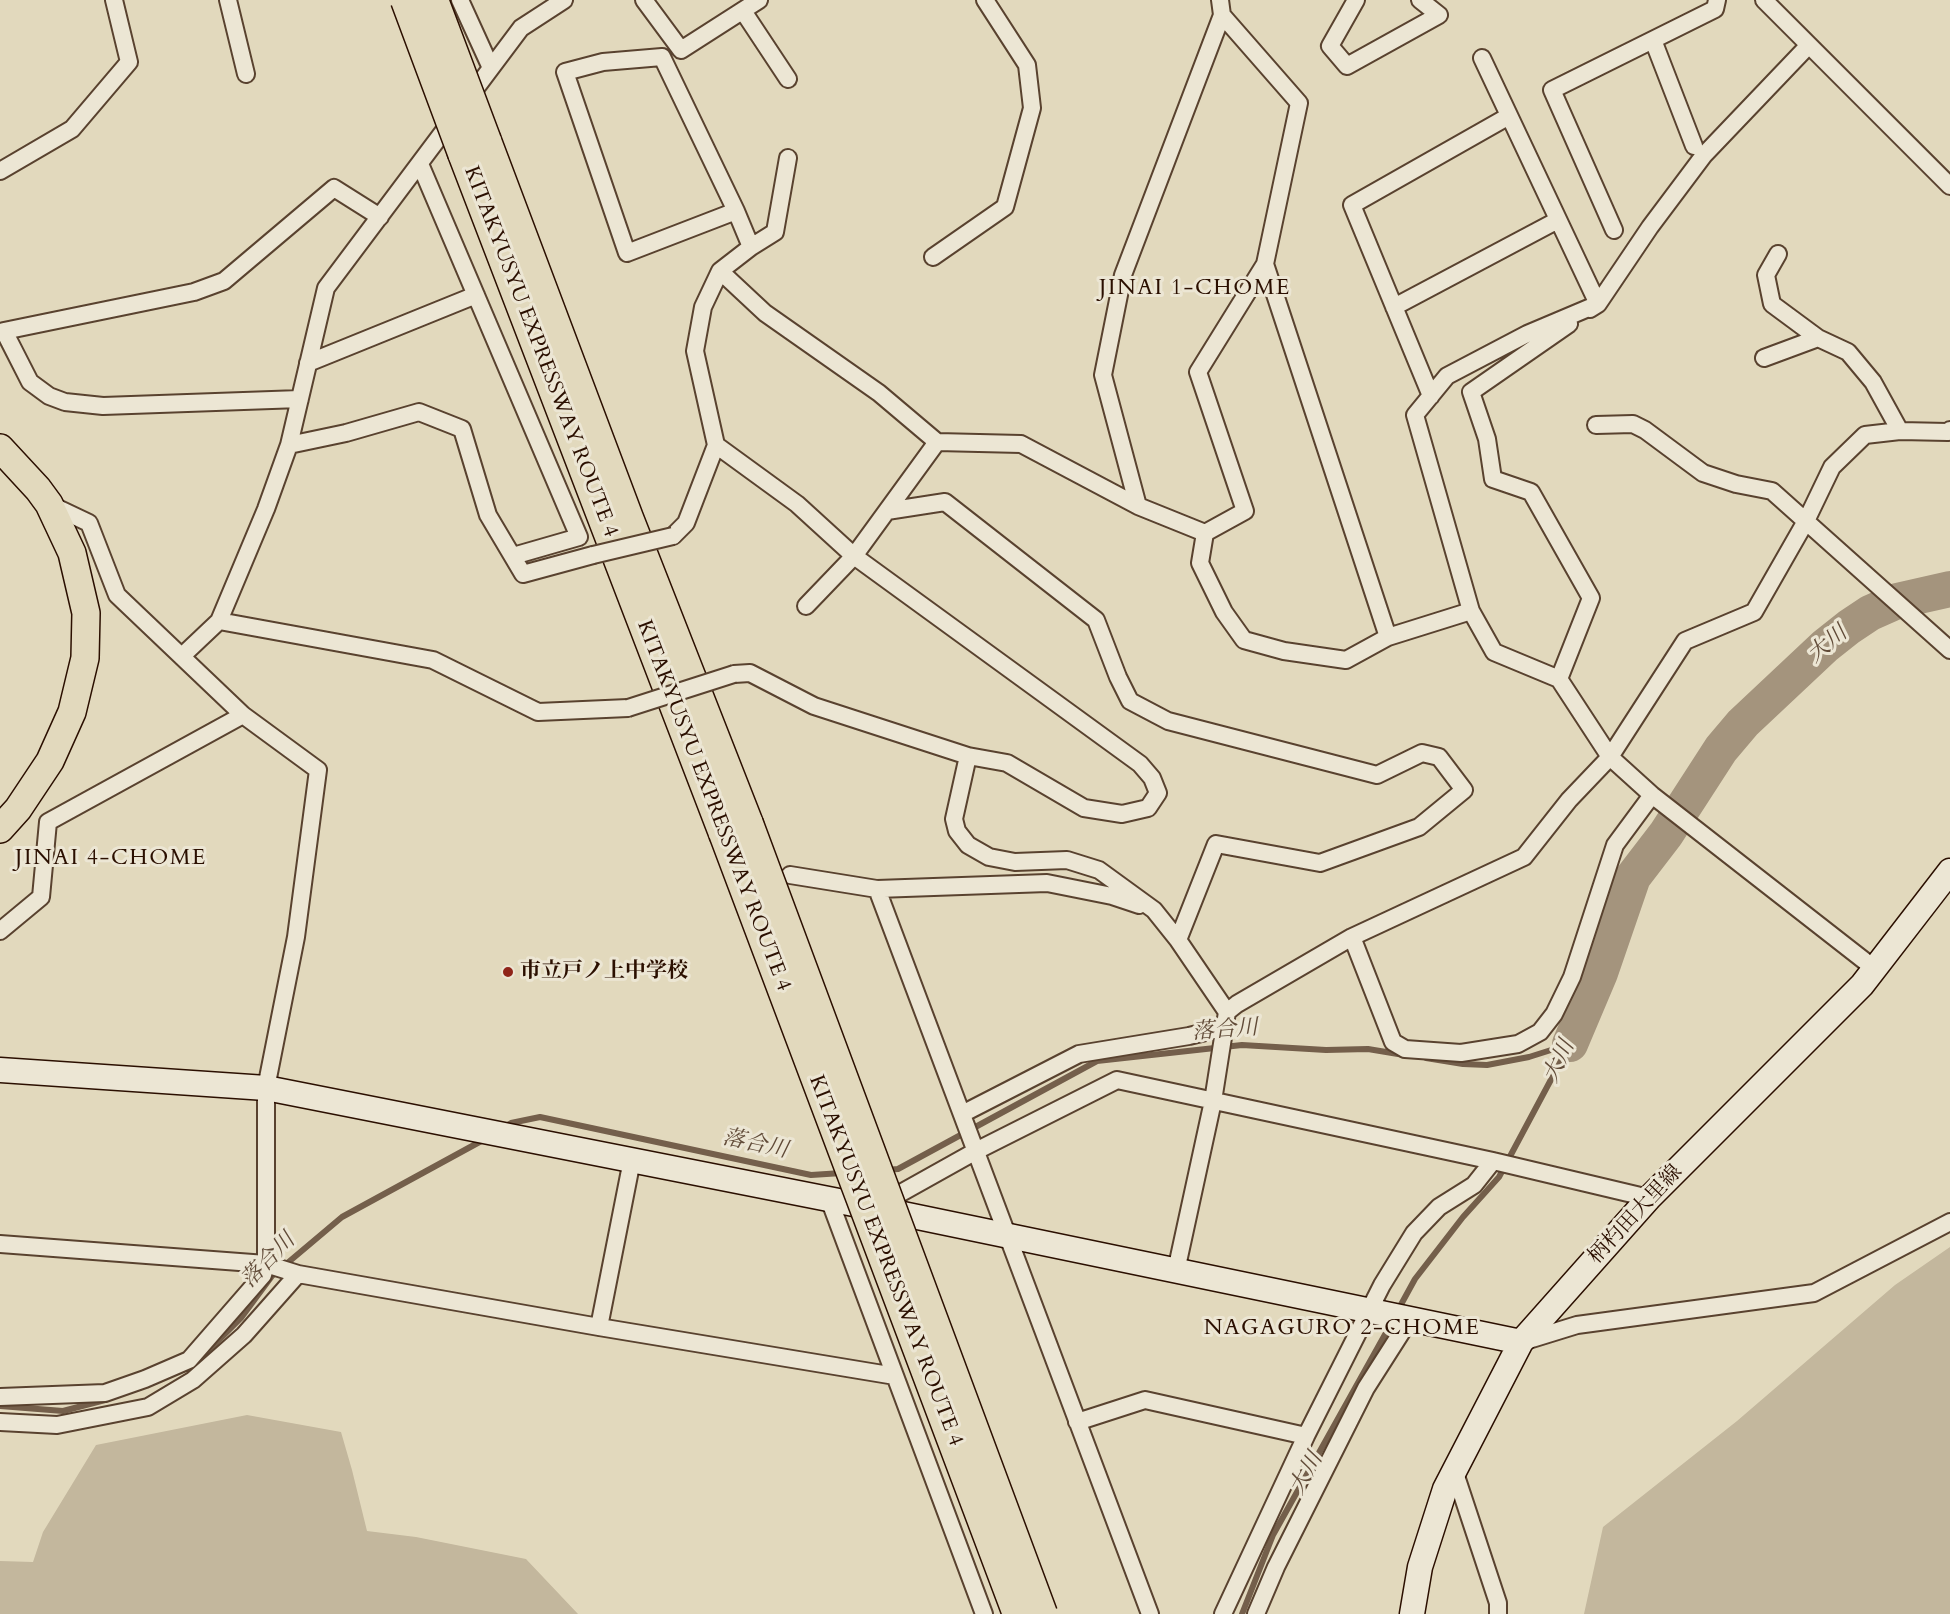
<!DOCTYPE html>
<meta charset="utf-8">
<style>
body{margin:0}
canvas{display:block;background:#e2d9bd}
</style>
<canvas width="1950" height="1614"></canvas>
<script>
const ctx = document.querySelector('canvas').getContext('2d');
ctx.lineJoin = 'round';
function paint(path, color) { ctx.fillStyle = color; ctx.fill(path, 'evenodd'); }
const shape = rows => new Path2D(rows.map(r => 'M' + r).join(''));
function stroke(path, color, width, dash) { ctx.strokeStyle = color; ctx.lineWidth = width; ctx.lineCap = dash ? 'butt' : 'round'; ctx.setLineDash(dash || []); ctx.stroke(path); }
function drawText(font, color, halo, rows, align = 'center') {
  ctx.font = font + ' Cardo,"Noto Serif JP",serif'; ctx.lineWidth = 6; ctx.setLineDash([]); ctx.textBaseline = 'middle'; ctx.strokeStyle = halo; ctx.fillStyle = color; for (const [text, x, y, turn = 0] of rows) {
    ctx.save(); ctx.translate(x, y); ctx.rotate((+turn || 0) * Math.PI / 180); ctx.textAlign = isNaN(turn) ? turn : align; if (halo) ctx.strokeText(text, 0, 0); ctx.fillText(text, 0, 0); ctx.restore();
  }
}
const green = shape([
 [1950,1247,1950,1614,1584,1614,1603,1527,1737,1421,1895,1285],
 [247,1415,341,1432,352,1470,367,1531,416,1537,526,1559,578,1614,0,1614,0,1561,33,1562,43,1532,96,1445]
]);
const stream = shape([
 [1426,1058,1463,1064,1487,1065,1529,1057,1570,1044],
 [504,1127,511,1123,540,1117,811,1175,842,1173],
 [885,1170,898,1169,1097,1061,1242,1045,1326,1050,1368,1049,1404,1055],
 [1398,1310,1415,1279,1463,1217,1499,1177,1570,1044],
 [204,1355,241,1318,272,1276,342,1217,485,1139],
 [0,1406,63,1411,105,1400],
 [1242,1614,1273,1535,1392,1322]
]);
const river = shape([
 [1570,1044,1600,973,1633,877,1666,834,1721,749,1743,723,1825,646,1849,627,1870,613,1897,601,1950,589]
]);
const street = shape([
 [228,0,246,74],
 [460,0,491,68],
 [644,0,681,50,759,0],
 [1220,0,1222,15],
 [1356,0,1330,46,1347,66,1439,15,1420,0],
 [1764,0,1950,186],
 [743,11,788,79],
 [1653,40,1694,146],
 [1482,58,1598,304,1590,309],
 [420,164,579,537,513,556],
 [0,171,72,129,129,62,114,0],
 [1614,230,1552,90,1715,9,1717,0],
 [751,247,775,232,788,158],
 [1778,254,1766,275,1772,304,1818,338],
 [933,257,1005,207,1032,108,1027,65,985,0],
 [720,271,765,313,879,393,937,442,1021,444,1138,506,1103,375,1123,275,1222,15,1299,103,1265,264,1388,637,1471,611,1415,415,1447,376,1527,334,1598,304,1650,227,1704,155,1809,45],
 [1394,307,1558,220],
 [1764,358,1818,338,1848,352,1873,382,1900,431],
 [308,363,476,295],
 [1431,396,1352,205,1509,116],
 [300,399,103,406,65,402,49,396,30,382,4,331,194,292,224,281,334,188,380,217],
 [1596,425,1633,424,1645,430,1703,473,1736,484,1772,491,1950,650],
 [289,445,346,433,419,412,462,429,488,515,523,574,593,555],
 [716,445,797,504,854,556,1140,764,1152,778,1158,793,1148,808,1122,814,1084,808,1007,763,968,756,814,706,750,673,734,674],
 [1138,506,1205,533,1245,511,1198,372,1265,264],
 [887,511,945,502,1096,620,1118,677,1130,701,1168,721,1377,775,1422,753,1439,757,1464,790,1419,827,1320,863,1216,844,1178,940],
 [1205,533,1200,563,1224,612,1244,640,1284,651,1346,660,1388,637],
 [673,536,686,523,716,445,695,351,703,307,720,271,751,247,736,211,662,57,603,62,565,72,627,253,736,211],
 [806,606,854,556,937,442],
 [1471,611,1494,652,1559,679,1591,598,1531,492,1493,479,1487,439,1471,392,1569,324],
 [219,621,433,660,538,712,628,708],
 [182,656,219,621,266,509,289,445,326,288,521,28,564,0],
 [1559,679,1610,757,1652,795,1875,969],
 [968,756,954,819,957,831,968,845,989,857,1015,862,1067,860,1099,870,1154,910,1178,940,1227,1012,1213,1101,1176,1271],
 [790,875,877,889,1047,883,1112,896,1139,905],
 [877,889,1150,1614],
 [0,931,41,897,48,822,243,715],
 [1352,937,1393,1042,1405,1049,1461,1053,1518,1044,1540,1032,1554,1014,1572,977,1615,845,1652,795],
 [1227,1012,1237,1004,1352,937,1524,857,1569,800,1610,757,1685,641,1754,612,1806,521,1832,467,1865,435,1900,431,1948,432,1950,430],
 [962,1114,1079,1054,1189,1036,1226,1027],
 [829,1199,984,1614],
 [883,1203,976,1151,1117,1080,1493,1161,1649,1198],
 [0,1244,266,1264,298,1274,599,1327,895,1376],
 [599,1327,632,1160],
 [1522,1342,1577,1325,1814,1293,1950,1222],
 [0,1397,105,1393,145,1379,189,1360,263,1275,266,1264,266,1088,296,937,318,770,243,715,117,595,89,523,49,504],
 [0,1422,57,1425,148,1407,193,1380,244,1335,298,1274],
 [1077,1422,1145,1400,1306,1436,1382,1285,1414,1233,1439,1207,1474,1185,1493,1161],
 [1454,1470,1498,1603,1498,1614],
 [1223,1614,1306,1436],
 [1256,1614,1276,1567,1366,1388,1410,1319]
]);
const secondary = shape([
 [0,1070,266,1088,874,1208,1521,1342],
 [1412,1614,1420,1567,1445,1489,1521,1342,1649,1198,1862,985,1950,871]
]);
const primary = shape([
 [0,448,38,489,49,504,72,553,86,613,85,658,72,712,50,761,18,809,0,829]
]);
const highway = shape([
 [486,141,628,518,748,824],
 [463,153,724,833]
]);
const streetBridge = shape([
 [593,555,673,536],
 [628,708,734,674]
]);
const highwayBridge = shape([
 [406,0,463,153],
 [433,0,486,141],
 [748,824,1042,1614],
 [724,833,1018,1614]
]);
const markers = [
 [508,972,6,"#8f2418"]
];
const streetNames = [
 ["KITAKYUSYU EXPRESSWAY ROUTE 4",540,352,69],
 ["KITAKYUSYU EXPRESSWAY ROUTE 4",713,806,69],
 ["柄杓田大里線",1636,1215,-47],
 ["KITAKYUSYU EXPRESSWAY ROUTE 4",885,1261,69]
];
const poiNames = [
 ["市立戸ノ上中学校",520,972]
];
const neighbourhoodNames = [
 ["JINAI 1-CHOME",1195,289],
 ["JINAI 4-CHOME",111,859],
 ["NAGAGURO 2-CHOME",1342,1329]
];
const waterNames = [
 ["大川",1828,645,-40],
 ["落合川",1225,1031,-4],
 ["大川",1560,1062,-65],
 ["落合川",755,1145,12],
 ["落合川",269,1261,-46],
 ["大川",1307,1474,-61]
];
paint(green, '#c3b79d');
stroke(stream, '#745f4b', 6);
stroke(river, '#a4947d', 36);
stroke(street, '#59422f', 20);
stroke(secondary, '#2b0f00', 27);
stroke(primary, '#2b0f00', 30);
stroke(highway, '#2b0f00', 33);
stroke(street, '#ece6d4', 16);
stroke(secondary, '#ece6d4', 24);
stroke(primary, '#e2d9bd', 27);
stroke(highway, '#e2d9bd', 30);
stroke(streetBridge, '#59422f', 20, []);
stroke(highwayBridge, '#2b0f00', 33, []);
stroke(streetBridge, '#ece6d4', 16);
stroke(highwayBridge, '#e2d9bd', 30);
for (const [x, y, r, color] of markers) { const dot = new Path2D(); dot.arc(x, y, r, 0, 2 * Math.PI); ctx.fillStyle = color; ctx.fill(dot); stroke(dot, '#ece6d4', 2); }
drawText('21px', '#2b0f00', '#ece6d4', streetNames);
drawText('bold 21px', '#2b0f00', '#ece6d4', poiNames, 'left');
ctx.letterSpacing = '1.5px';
drawText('22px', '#2b0f00', '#ece6d4', neighbourhoodNames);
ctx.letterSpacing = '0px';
drawText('italic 22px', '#614b38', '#ece6d4', waterNames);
</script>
